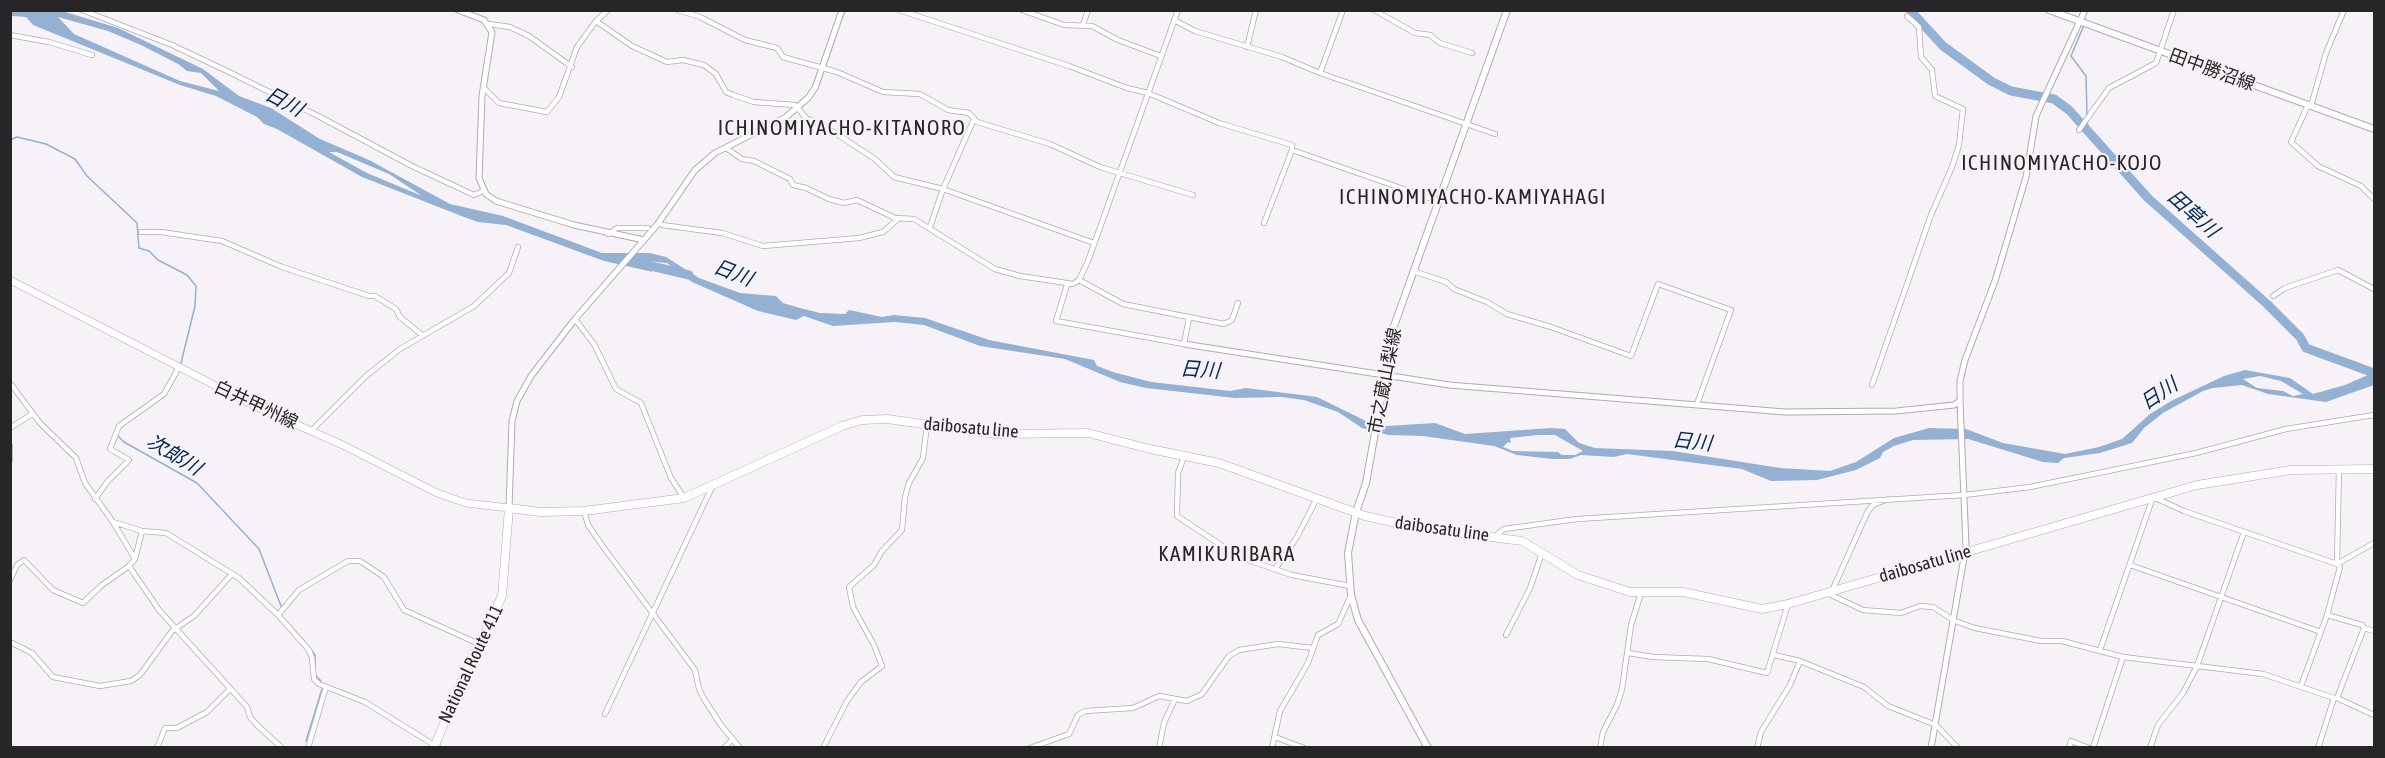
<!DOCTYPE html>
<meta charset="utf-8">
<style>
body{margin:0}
#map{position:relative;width:2385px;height:758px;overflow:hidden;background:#f7f2f7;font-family:"Asap Condensed",sans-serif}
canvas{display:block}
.frame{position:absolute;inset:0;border:12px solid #272527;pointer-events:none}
</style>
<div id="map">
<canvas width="2385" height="758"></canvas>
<div class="frame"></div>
</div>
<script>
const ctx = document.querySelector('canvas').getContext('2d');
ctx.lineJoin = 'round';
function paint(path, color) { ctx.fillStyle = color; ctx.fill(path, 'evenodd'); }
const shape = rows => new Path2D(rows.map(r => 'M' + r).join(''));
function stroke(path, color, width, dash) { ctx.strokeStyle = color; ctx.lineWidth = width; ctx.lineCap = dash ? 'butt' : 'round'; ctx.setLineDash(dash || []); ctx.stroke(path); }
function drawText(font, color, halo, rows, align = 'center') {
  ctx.font = font + ' "Asap Condensed","Noto Sans JP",sans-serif'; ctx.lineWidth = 4.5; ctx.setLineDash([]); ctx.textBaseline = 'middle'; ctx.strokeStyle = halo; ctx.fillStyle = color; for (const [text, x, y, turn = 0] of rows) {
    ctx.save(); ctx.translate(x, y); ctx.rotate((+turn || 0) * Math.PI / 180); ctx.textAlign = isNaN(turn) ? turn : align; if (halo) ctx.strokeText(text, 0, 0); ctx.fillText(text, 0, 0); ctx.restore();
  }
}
const water = shape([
 [11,11,62,11,118,28,203,69,239,96,271,108,320,139,369,160,450,204,503,216,602,253,650,253,666,257,699,278,740,293,776,296,783,303,800,308,820,313,845,314,849,310,882,317,894,315,925,318,989,340,1094,360,1097,366,1113,372,1151,382,1230,391,1246,388,1317,397,1366,421,1387,426,1435,423,1465,434,1551,428,1565,429,1579,443,1595,448,1673,451,1780,468,1830,471,1856,462,1894,438,1929,428,1966,429,2003,443,2065,454,2099,447,2122,439,2150,414,2171,401,2224,376,2245,370,2290,378,2313,394,2345,385,2370,374,2366,369,2374,370,2374,385,2326,402,2268,394,2242,385,2213,388,2203,391,2163,413,2144,428,2132,443,2100,453,2064,458,2058,463,2043,462,1968,439,1913,440,1894,446,1883,452,1880,458,1856,470,1817,480,1771,481,1742,469,1627,454,1614,457,1581,455,1570,459,1552,459,1517,455,1494,446,1423,436,1388,435,1362,428,1338,412,1304,400,1281,397,1235,398,1146,388,1120,382,1065,359,980,346,924,325,895,322,833,326,804,316,796,320,758,311,692,282,667,263,636,260,653,272,604,261,506,225,478,222,464,217,362,177,277,129,264,124,257,117,216,96,180,85,33,25,26,17,11,16],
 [58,17,108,31,141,45,178,64,187,71,201,73,219,91,180,81,74,34],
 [329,152,337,152,389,174,422,196,367,173],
 [2260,376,2281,381,2303,394,2293,396,2283,391,2257,388,2243,379],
 [1538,435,1555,435,1583,451,1575,455,1562,455,1558,452,1513,451,1503,447,1508,442,1511,443,1510,438]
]);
const stream = shape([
 [2084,25,2071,56,2086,76,2087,116],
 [2087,121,2088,128],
 [10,140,17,137,46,144,75,159,87,176,137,223,139,248,149,251,158,260,187,275,196,286,195,306,181,363],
 [118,436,124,442,197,483,259,549,281,606],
 [287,622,304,641],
 [311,650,315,655,315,670],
 [315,675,321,681],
 [306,741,322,689]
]);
const river = shape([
 [1910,10,1943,46,1991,81,2011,91,2054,99,2069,110,2148,198,2267,304,2300,337,2306,348,2374,373],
 [630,261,689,275]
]);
const minor = shape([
 [82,10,172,45,229,72,320,117,412,166,474,195,483,191],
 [678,10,700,17,745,40,777,48,783,57,837,72,883,92,920,94,948,110,969,113,977,122,1050,144,1100,167,1193,195],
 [899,10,1069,66,1127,88,1148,93,1219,123,1292,145,1292,150,1438,201],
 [1022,10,1064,25,1092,26,1118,40,1161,56],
 [1374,10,1415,33,1430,35,1440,43,1472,53],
 [1174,20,1195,31,1282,57,1320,73,1495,134],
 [596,21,632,46,667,62,683,60,704,65,716,74,726,92,733,95,754,102,795,105,806,118,829,129,875,159,894,177,943,189,1094,243],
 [489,24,510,27,529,36,572,67],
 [1083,25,1088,10],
 [10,35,49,42,92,55],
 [1247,47,1256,10],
 [1320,73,1343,10],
 [483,87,499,103,547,112,559,97,577,47,596,21,608,10],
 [2308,105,2291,142,2318,166,2361,186,2374,199],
 [2311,106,2326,53,2344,10],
 [2079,130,2109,88,2156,63,2174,10],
 [726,148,742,159,754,161,790,179,793,185,806,188,829,199,844,203,857,200,895,218,914,219,995,269,1020,276,1073,284,1079,280,1088,261,1178,10],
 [1264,223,1292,150],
 [662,225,722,233,763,246,859,238,883,232,898,219],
 [930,227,943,189,974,119],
 [141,232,161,232,222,241,282,267,369,296,375,296,396,309,400,317,422,335],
 [608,234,617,228,648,228],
 [1416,272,1446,282,1454,289,1487,302,1507,314,1551,327,1631,356,1658,284,1731,310,1697,404],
 [1079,280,1123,304,1224,324,1232,320,1238,303],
 [1067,285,1056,321,1184,344,1189,318],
 [2273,296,2285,288,2338,270,2374,289],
 [575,319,594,344,616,389,641,403,671,478,684,498],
 [10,383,40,423,76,458,85,483,113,522,135,559],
 [1872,385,1931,215,1952,167,1959,145,1963,109,1935,96,1932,70,1921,57,1919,27,1907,16],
 [10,428,32,414],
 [311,431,366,376,400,349,474,306,509,273,518,247],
 [10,446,10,460],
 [1184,457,1178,473,1177,516,1239,557,1292,575,1350,586],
 [95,499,108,481,129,460,110,449,119,426,164,394,179,367],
 [584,511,588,525,604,548,695,670,699,689,704,699,721,725,740,748],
 [113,522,142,531,166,533,239,578,278,615,309,650,312,658,314,679,319,684,365,702,439,748],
 [1495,536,1504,529,1577,519,1964,495,2030,487,2196,453,2286,429,2374,415],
 [2130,565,2321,632],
 [129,566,159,610,247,707,250,717,258,726,282,748],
 [1276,568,1297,537,1317,498],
 [10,580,17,565,24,560,53,590,83,603,102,585,129,566,135,559,142,531],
 [1832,591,1868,511,1873,505,1888,499],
 [1827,593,1863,610,1901,613,1920,606,1933,607,1955,621,1975,628,2041,641,2062,641,2123,657,2263,674,2334,698],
 [278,615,299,590,348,561,360,561,384,577,404,610,479,644],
 [2327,615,2362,625,2364,628,2374,631],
 [1506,635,1530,588,1542,553],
 [10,642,32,653,53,677,100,686,131,681,140,675,172,631,194,616,232,574],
 [2100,650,2153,497,2184,511,2337,564,2374,543],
 [1628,653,1653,657,1708,659,1767,673,1788,604],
 [1774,655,1800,661,1864,687,1888,706,1936,725,1958,748],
 [2301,686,2327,615,2340,567,2337,564,2339,468],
 [2337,698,2374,715],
 [605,714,713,485],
 [1275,737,1304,748],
 [157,748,165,728,177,728,207,712,230,689],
 [308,748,326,687],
 [724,748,732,740],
 [823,748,847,701,861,682,882,666,874,645,853,607,849,587,874,565,882,551,902,530,905,497,909,483,923,458,927,425],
 [1030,748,1069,734,1078,715,1085,711,1133,708,1159,696,1187,701,1202,694,1229,656,1239,650,1278,644,1313,648],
 [1159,748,1164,723,1175,699],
 [1272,748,1280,711,1308,663,1318,635,1338,624,1351,595],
 [1600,748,1603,732,1617,705,1622,689,1631,625,1641,593],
 [1757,748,1761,732,1790,685,1800,661],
 [2069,748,2071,741,2089,748],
 [2093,748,2123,657],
 [2150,748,2158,725,2183,693,2197,666,2244,532],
 [2318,748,2334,698,2337,698,2364,628]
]);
const tertiary = shape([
 [458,10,484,20,492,32,482,96,479,178,486,194,496,201,574,225,644,240],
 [1184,344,1449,385,1785,412,1896,411,1954,405,1960,401,1960,381,1965,360,1995,281,2026,177,2036,116,2085,10],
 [509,508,512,421,517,401,531,376,575,319,657,225,695,170,715,153,786,117,808,98,815,88,842,10],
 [1931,748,1966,546,1960,401]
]);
const secondary = shape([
 [2049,10,2374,129],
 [1428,748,1358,620,1351,595,1348,553,1356,512,1366,483,1394,326,1507,10]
]);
const primary = shape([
 [10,280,259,408,345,446,437,493,466,503,509,508]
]);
const trunk = shape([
 [434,748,457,691,502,596,509,508,540,512,584,511,684,498,842,426,862,420,887,419,996,434,1088,433,1150,449,1219,463,1365,516,1414,527,1522,541,1578,575,1630,592,1683,592,1762,609,1788,604,2197,485,2291,470,2374,469]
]);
const streetNames = [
 ["田中勝沼線",2212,70,20],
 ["市之蔵山梨線",1385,381,-79],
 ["白井甲州線",256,405,25],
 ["daibosatu line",971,428,5],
 ["daibosatu line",1442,529,8],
 ["daibosatu line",1925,564,-16],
 ["National Route 411",471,664,-65]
];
const waterNames = [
 ["日川",284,102,28],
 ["田草川",2193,214,42],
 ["日川",733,273,21],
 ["日川",1200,370,4],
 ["日川",2159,394,-34],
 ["日川",1692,442,6],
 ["次郎川",174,455,31]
];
const quarterNames = [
 ["ICHINOMIYACHO-KITANORO",842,128],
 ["ICHINOMIYACHO-KOJO",2062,163],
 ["ICHINOMIYACHO-KAMIYAHAGI",1473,197],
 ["KAMIKURIBARA",1227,554]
];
paint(water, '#94b1d3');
stroke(stream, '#94b1d3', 1.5);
stroke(river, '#94b1d3', 9);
stroke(minor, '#b0abb0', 6);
stroke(tertiary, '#b0abb0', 7);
stroke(secondary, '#b0abb0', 8);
stroke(primary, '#b0abb0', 8);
stroke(trunk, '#b0abb0', 9);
stroke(minor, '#fff', 4.5);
stroke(tertiary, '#fff', 5);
stroke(secondary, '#fff', 6);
stroke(primary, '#fff', 7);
stroke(trunk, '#fff', 8);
drawText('18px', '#272527', '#f7f2f7', streetNames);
drawText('italic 20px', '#002a53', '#f7f2f7', waterNames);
ctx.letterSpacing = '1.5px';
drawText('21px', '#272527', '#f7f2f7', quarterNames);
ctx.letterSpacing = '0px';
</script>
